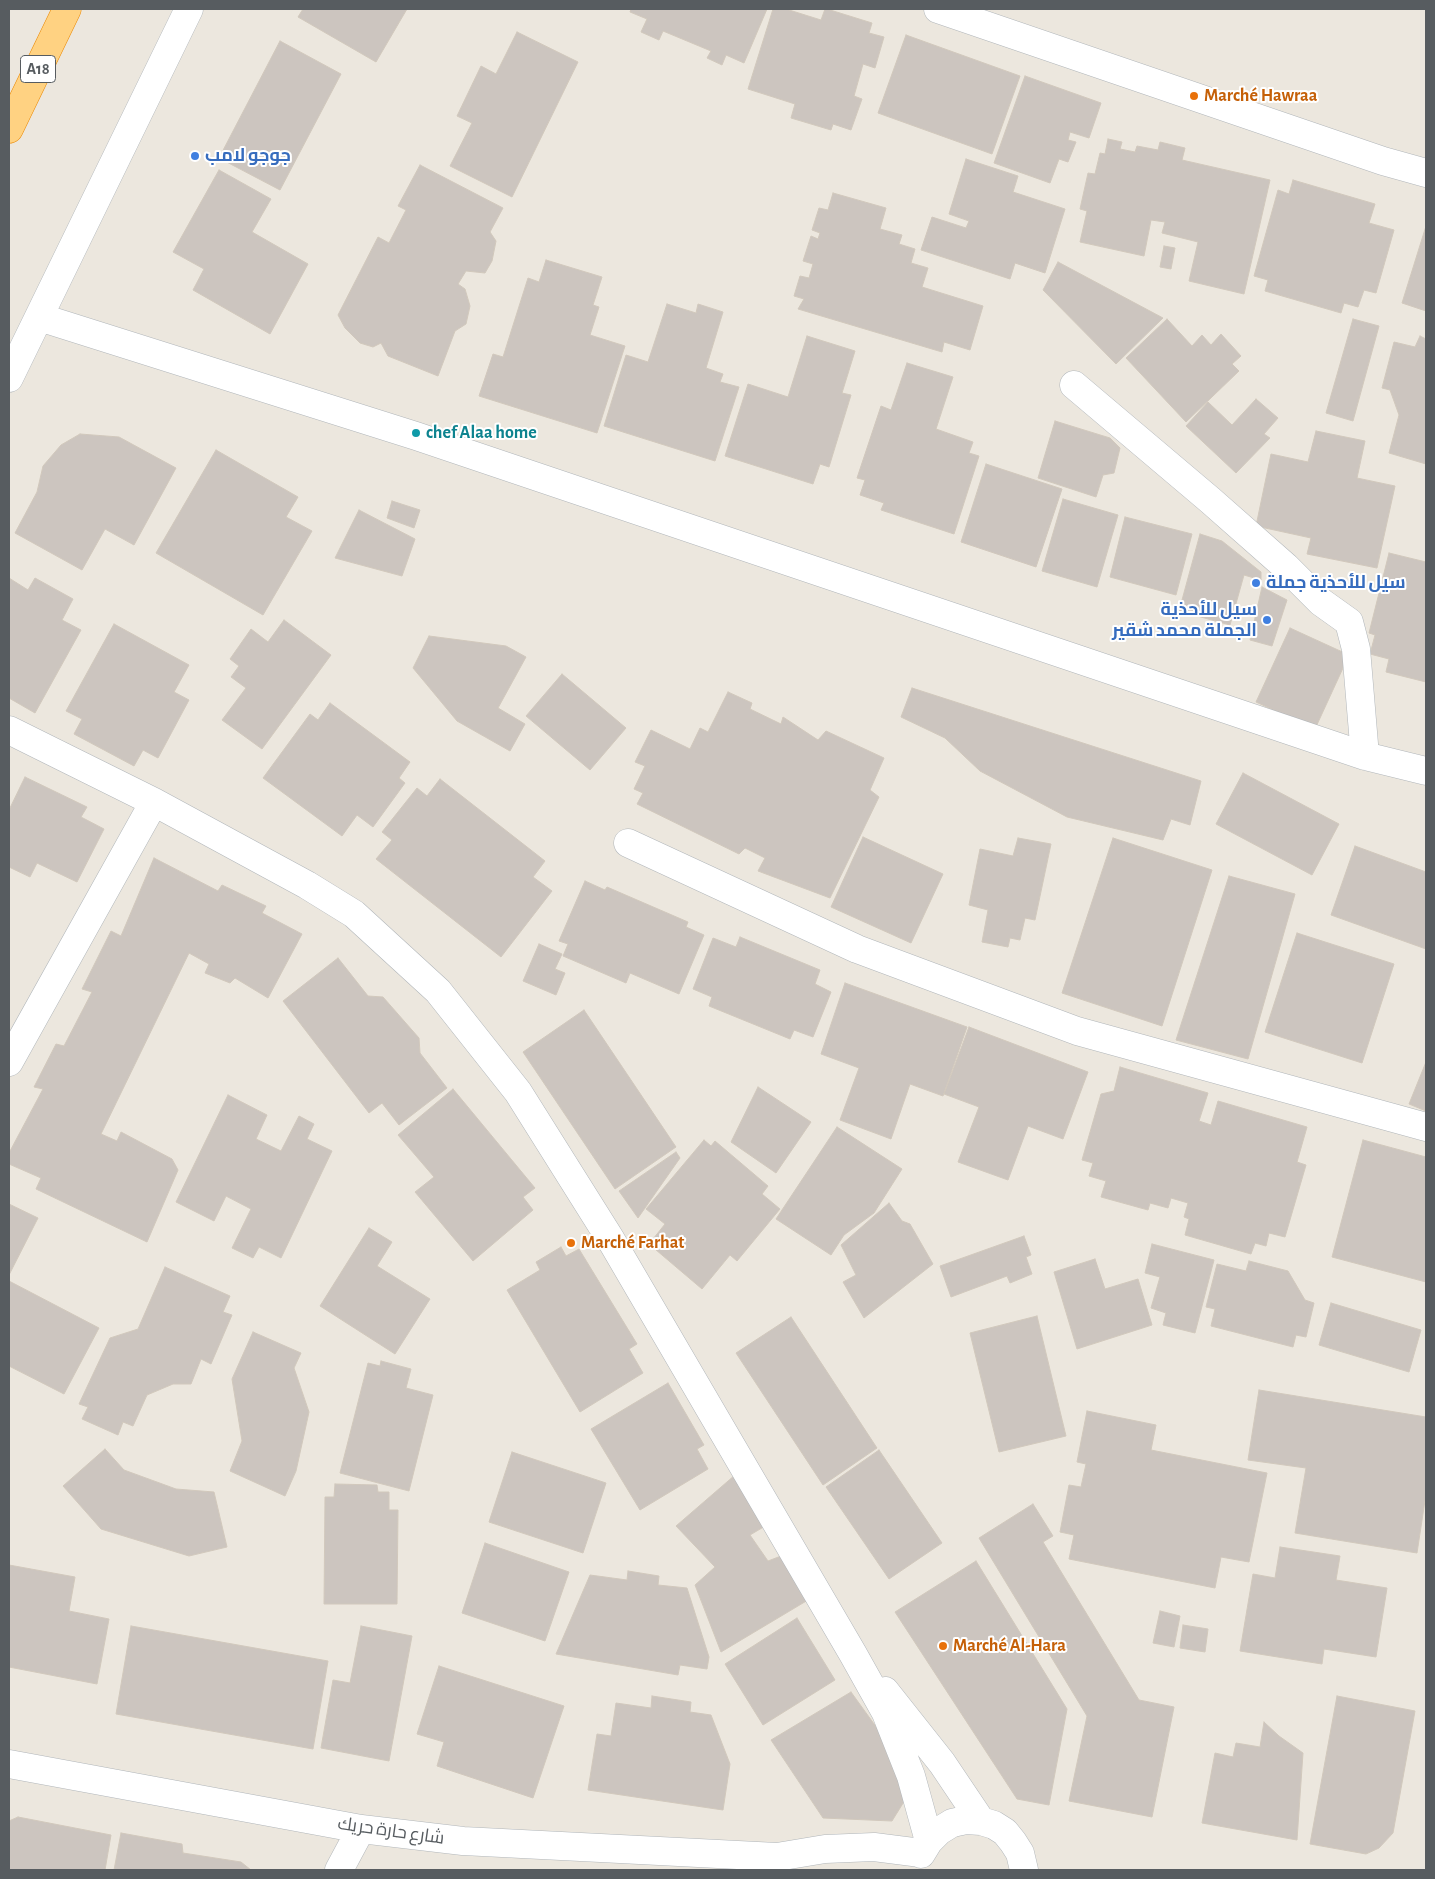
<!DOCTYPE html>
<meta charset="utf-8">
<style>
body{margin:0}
#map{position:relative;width:1435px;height:1879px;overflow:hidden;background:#ece7de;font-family:"Alegreya Sans",sans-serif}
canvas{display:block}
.frame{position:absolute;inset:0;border:10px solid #575c60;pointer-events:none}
</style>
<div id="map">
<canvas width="1435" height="1879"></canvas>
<div class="frame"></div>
</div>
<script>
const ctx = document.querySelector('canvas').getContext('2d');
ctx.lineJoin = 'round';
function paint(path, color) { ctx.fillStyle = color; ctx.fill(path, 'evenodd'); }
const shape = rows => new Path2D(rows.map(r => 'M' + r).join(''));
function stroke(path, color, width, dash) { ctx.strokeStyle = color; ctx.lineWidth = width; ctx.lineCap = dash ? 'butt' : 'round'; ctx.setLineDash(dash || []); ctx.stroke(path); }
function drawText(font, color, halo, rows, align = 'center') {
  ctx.font = font + ' "Alegreya Sans",Cairo,sans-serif'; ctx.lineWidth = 4; ctx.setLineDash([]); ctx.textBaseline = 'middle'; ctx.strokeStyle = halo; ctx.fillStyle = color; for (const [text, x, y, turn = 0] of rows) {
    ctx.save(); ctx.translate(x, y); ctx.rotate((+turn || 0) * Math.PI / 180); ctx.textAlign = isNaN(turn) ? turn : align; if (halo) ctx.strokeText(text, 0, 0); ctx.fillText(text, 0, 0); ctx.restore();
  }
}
const building = shape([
 [303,9,407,9,376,62,298,17,303,9],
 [631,9,767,9,744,63,726,55,722,65,707,58,711,51,663,31,659,40,641,32,647,19,630,12,631,9],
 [773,9,786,9,821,20,825,9,827,9,872,23,869,33,884,37,875,68,863,64,854,96,862,99,851,130,833,124,831,130,791,118,795,104,748,89,773,9],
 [517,32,578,62,512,197,450,166,472,123,457,116,481,66,496,74,517,32],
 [906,35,1020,76,992,154,878,113,906,35],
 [280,41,341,74,280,190,219,158,280,41],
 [1025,76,1101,103,1089,138,1070,132,1068,140,1076,142,1068,162,1059,159,1050,183,994,163,1025,76],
 [1108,139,1122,142,1120,149,1135,152,1137,146,1158,150,1160,142,1185,148,1182,160,1270,180,1244,294,1189,281,1198,242,1162,233,1165,222,1151,220,1144,256,1080,242,1087,211,1080,209,1088,173,1095,174,1100,153,1105,154,1108,139],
 [966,159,1018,176,1013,192,1065,209,1045,273,1015,263,1010,279,921,250,932,217,966,228,969,221,949,214,966,159],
 [420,165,503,208,490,232,496,241,492,261,485,273,466,271,458,284,465,289,470,306,466,324,455,331,438,376,388,356,381,343,373,347,360,343,345,328,338,315,378,237,389,243,406,210,398,206,420,165],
 [219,170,271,199,252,232,308,264,270,334,193,290,204,269,173,252,219,170],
 [1293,180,1375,204,1369,223,1394,230,1376,293,1364,290,1358,307,1344,303,1341,313,1265,291,1268,280,1254,276,1278,190,1289,194,1293,180],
 [833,193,886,208,880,229,902,235,899,244,915,249,911,263,928,268,922,287,983,306,970,350,944,342,942,352,798,309,804,299,794,296,800,276,809,278,813,264,803,261,811,236,818,239,820,233,812,230,819,208,828,210,833,193],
 [1426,226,1426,311,1402,303,1426,226],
 [1164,246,1175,248,1171,269,1160,267,1164,246],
 [546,260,602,277,593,305,599,307,590,335,625,346,597,433,479,396,493,354,503,357,528,278,539,282,546,260],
 [1058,262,1163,318,1116,364,1043,290,1058,262],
 [667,304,696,313,698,304,723,312,706,368,723,374,720,382,739,387,715,461,604,426,626,355,648,362,667,304],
 [1167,319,1192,346,1202,335,1211,345,1221,334,1241,356,1232,364,1239,371,1186,422,1126,358,1167,319],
 [1353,319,1379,326,1353,421,1326,413,1353,319],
 [807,336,855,351,842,393,851,395,829,467,820,464,813,484,725,456,748,384,788,397,807,336],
 [1420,336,1426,339,1426,464,1389,453,1399,415,1390,390,1382,388,1394,342,1415,347,1420,336],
 [907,363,953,377,936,429,973,442,969,453,979,456,954,534,881,510,884,503,860,495,865,480,857,478,881,406,891,410,907,363],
 [1256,399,1278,418,1264,434,1270,438,1236,473,1186,426,1208,402,1232,425,1256,399],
 [1055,421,1110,438,1120,448,1114,473,1103,475,1096,497,1038,478,1055,421],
 [1316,431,1365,441,1357,478,1395,486,1377,568,1307,554,1311,538,1256,526,1271,454,1308,462,1316,431],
 [80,434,119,437,176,468,134,545,105,529,82,570,15,533,37,492,43,466,61,445,80,434],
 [216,450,298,497,286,517,312,531,263,615,156,553,216,450],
 [986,464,1062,489,1036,567,961,542,986,464],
 [1063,499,1118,515,1097,587,1042,571,1063,499],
 [392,501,420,510,414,528,387,518,392,501],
 [359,510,415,539,402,576,335,558,359,510],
 [1125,517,1192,534,1176,595,1110,577,1125,517],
 [1200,534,1222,541,1261,572,1261,580,1244,575,1230,625,1179,611,1200,534],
 [1389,553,1426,562,1426,682,1386,672,1389,659,1370,654,1375,635,1369,633,1389,553],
 [9,578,28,590,35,578,73,599,62,620,81,630,35,713,9,698,9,578],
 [1262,587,1287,600,1272,646,1250,640,1262,587],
 [284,620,331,655,262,749,222,720,246,688,231,677,239,666,230,659,251,629,268,642,284,620],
 [114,624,189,665,174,692,189,700,158,758,143,750,134,766,74,734,82,719,66,711,114,624],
 [1290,628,1349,655,1315,729,1256,702,1290,628],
 [429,636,506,646,526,657,498,708,525,724,510,751,457,721,413,668,429,636],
 [562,674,626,728,590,770,526,716,562,674],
 [912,688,1201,781,1190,825,1171,819,1163,840,1067,817,980,771,945,738,901,717,912,688],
 [728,692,752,703,750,709,781,724,783,717,818,740,826,731,884,758,870,790,879,797,830,898,758,871,765,858,745,848,739,854,637,804,643,793,634,789,645,766,635,762,651,730,690,749,700,728,708,732,728,692],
 [330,703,410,762,399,778,405,783,373,827,357,815,342,836,263,778,310,714,318,720,330,703],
 [1243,773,1339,824,1312,875,1216,824,1243,773],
 [25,777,87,807,81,817,104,829,77,882,37,863,30,877,9,867,9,810,25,777],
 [440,779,545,861,533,877,552,891,501,957,376,859,392,840,382,832,417,788,427,796,440,779],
 [863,837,943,874,911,943,831,907,863,837],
 [1018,838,1051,844,1035,920,1025,918,1020,940,1010,938,1008,947,982,942,988,910,969,905,980,849,1013,856,1018,838],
 [1113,838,1212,870,1162,1026,1062,993,1113,838],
 [1355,846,1426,872,1426,949,1331,915,1355,846],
 [154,858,218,891,222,885,266,906,262,913,302,934,268,998,235,978,230,983,205,973,209,964,189,953,101,1134,117,1141,121,1132,172,1159,178,1170,147,1242,36,1189,41,1178,9,1164,9,1153,43,1089,34,1087,56,1044,64,1046,92,992,82,989,111,931,121,936,154,858],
 [1229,876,1295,894,1248,1059,1176,1040,1229,876],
 [585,881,605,890,607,887,688,922,686,927,704,935,679,994,630,973,626,983,563,956,568,944,559,941,585,881],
 [1297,933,1394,964,1362,1063,1265,1032,1297,933],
 [740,937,820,970,815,984,831,992,813,1037,794,1030,790,1039,709,1006,712,997,693,989,713,938,736,947,740,937],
 [539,944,562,954,555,969,565,973,556,995,523,981,539,944],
 [338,958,368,996,383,997,419,1038,420,1053,447,1088,399,1125,382,1103,369,1113,283,1001,338,958],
 [845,983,967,1027,943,1096,910,1084,891,1139,840,1120,859,1068,821,1054,845,983],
 [584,1010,676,1147,615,1189,523,1052,584,1010],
 [969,1027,1088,1072,1063,1139,1028,1126,1008,1180,958,1162,979,1107,944,1094,969,1027],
 [1426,1062,1426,1111,1409,1104,1426,1062],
 [1120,1067,1208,1093,1199,1121,1211,1125,1218,1101,1307,1127,1297,1162,1306,1165,1285,1237,1269,1233,1266,1246,1255,1243,1251,1254,1185,1235,1189,1219,1184,1217,1188,1203,1171,1198,1168,1208,1150,1203,1148,1210,1101,1197,1106,1181,1089,1176,1093,1163,1082,1160,1101,1094,1114,1091,1120,1067],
 [758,1087,811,1122,776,1173,731,1142,758,1087],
 [453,1089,535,1188,523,1197,533,1210,473,1261,415,1192,434,1177,398,1135,453,1089],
 [228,1095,267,1115,256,1139,281,1151,299,1116,314,1124,307,1139,332,1151,281,1258,259,1247,253,1258,232,1248,251,1209,226,1196,214,1221,176,1202,228,1095],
 [837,1127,902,1169,874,1213,844,1235,831,1255,776,1219,837,1127],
 [704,1140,711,1146,715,1141,768,1186,762,1194,780,1209,737,1261,730,1255,702,1289,649,1244,665,1224,646,1209,704,1140],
 [1363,1140,1426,1157,1426,1282,1332,1257,1363,1140],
 [676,1152,680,1158,638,1218,619,1191,676,1152],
 [889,1203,902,1221,910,1224,933,1264,864,1318,843,1282,856,1275,841,1245,889,1203],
 [9,1204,38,1218,9,1275,9,1204],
 [369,1228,392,1242,377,1266,430,1299,395,1354,320,1306,369,1228],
 [1024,1236,1031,1255,1026,1257,1032,1274,1010,1283,1007,1276,951,1297,940,1266,1024,1236],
 [1152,1244,1214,1260,1195,1333,1163,1325,1166,1313,1151,1308,1160,1277,1145,1273,1152,1244],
 [561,1247,566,1256,579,1249,637,1344,629,1349,643,1373,580,1412,507,1290,540,1270,536,1262,561,1247],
 [1095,1259,1105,1289,1138,1279,1152,1325,1077,1349,1054,1272,1095,1259],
 [1249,1261,1288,1271,1305,1300,1314,1303,1306,1337,1296,1335,1293,1347,1211,1326,1215,1309,1206,1307,1217,1264,1246,1271,1249,1261],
 [165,1267,230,1296,223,1312,232,1315,211,1364,201,1359,191,1384,173,1384,147,1395,133,1426,123,1422,118,1435,82,1419,88,1407,79,1404,110,1338,138,1329,165,1267],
 [9,1281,99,1328,64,1394,9,1366,9,1281],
 [1331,1303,1421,1330,1409,1372,1319,1345,1331,1303],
 [1037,1316,1066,1436,999,1452,970,1333,1037,1316],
 [791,1317,877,1448,823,1485,736,1353,791,1317],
 [253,1332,301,1353,294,1368,309,1412,296,1471,285,1496,230,1471,242,1441,232,1379,253,1332],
 [381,1361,411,1369,406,1388,433,1395,409,1491,340,1473,368,1363,380,1366,381,1361],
 [668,1383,704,1445,697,1449,708,1469,640,1510,591,1429,668,1383],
 [1259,1390,1426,1417,1426,1494,1417,1553,1295,1533,1306,1468,1248,1460,1259,1390],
 [1087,1411,1156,1425,1151,1450,1267,1473,1249,1562,1221,1557,1215,1588,1069,1559,1074,1535,1060,1532,1069,1485,1081,1487,1086,1464,1077,1462,1087,1411],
 [105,1449,124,1470,176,1489,214,1492,227,1547,189,1556,101,1529,63,1486,105,1449],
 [879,1450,942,1543,889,1579,826,1487,879,1450],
 [512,1452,606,1483,583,1553,489,1522,512,1452],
 [735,1475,772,1522,750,1535,768,1561,781,1556,808,1600,721,1652,695,1585,715,1567,676,1526,735,1475],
 [335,1484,377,1485,378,1492,389,1492,389,1510,398,1510,397,1604,324,1604,325,1497,334,1497,335,1484],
 [1033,1504,1053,1536,1043,1542,1139,1700,1174,1707,1152,1817,1069,1801,1087,1716,979,1538,1033,1504],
 [485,1543,569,1572,545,1641,462,1613,485,1543],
 [1280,1547,1340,1556,1336,1580,1387,1588,1376,1657,1324,1649,1322,1664,1240,1651,1253,1574,1275,1578,1280,1547],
 [976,1561,1067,1709,1049,1805,1017,1799,895,1612,976,1561],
 [9,1565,75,1577,69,1611,109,1619,97,1684,9,1667,9,1565],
 [628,1571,659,1576,658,1585,687,1588,709,1657,707,1669,680,1665,678,1675,556,1654,590,1575,627,1580,628,1571],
 [1160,1611,1180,1616,1174,1647,1153,1643,1160,1611],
 [797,1618,835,1680,763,1725,725,1664,797,1618],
 [1183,1625,1208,1629,1205,1652,1180,1648,1183,1625],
 [131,1626,328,1661,313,1749,116,1714,131,1626],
 [361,1626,412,1636,389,1761,321,1748,333,1680,350,1683,361,1626],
 [439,1666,564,1706,533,1798,437,1766,444,1742,417,1734,439,1666],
 [851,1692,882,1735,905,1800,892,1821,823,1818,771,1740,851,1692],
 [652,1696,691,1702,690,1712,711,1715,730,1764,723,1810,588,1790,597,1734,611,1736,616,1703,651,1708,652,1696],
 [1337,1696,1415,1711,1393,1833,1379,1848,1366,1854,1310,1844,1337,1696],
 [1264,1722,1279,1736,1303,1753,1297,1840,1202,1823,1215,1753,1233,1757,1236,1743,1260,1747,1264,1722],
 [18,1817,111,1835,105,1870,9,1870,9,1821,18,1817],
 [121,1833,182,1844,183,1853,241,1862,251,1870,114,1870,121,1833]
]);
const minor = shape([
 [938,9,1383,161,1426,173],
 [39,317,416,436,1365,756,1426,771],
 [9,378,189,9],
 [1074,385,1210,500,1286,567,1321,602,1349,622,1356,649,1365,756],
 [9,730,154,802,307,885,354,914,438,991,518,1092,611,1240,853,1654,886,1713,911,1776,929,1841],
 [628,843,857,949,1077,1031,1426,1127],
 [9,1062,154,802],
 [885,1691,942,1763,981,1821],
 [9,1764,361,1829,463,1841,777,1857,825,1849,874,1847,921,1853],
 [921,1854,929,1841,939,1831,952,1823,966,1820,981,1821,994,1825,1005,1832,1013,1842,1020,1853,1024,1870],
 [339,1870,361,1829]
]);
const highway = shape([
 [9,129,67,9]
]);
const markers = [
 [1194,96,5,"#e8710a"],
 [195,156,5,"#3f7fe0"],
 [416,433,5,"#0f9aa8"],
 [1256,583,5,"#3f7fe0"],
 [1267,620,5,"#3f7fe0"],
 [571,1243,5,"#e8710a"],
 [943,1646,5,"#e8710a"]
];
const shields = [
 [38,69,35]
];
const shieldNames = [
 ["A18",38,69]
];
const foodNames = [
 ["Marché Hawraa",1204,96],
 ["Marché Farhat",581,1243],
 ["Marché Al-Hara",953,1646]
];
const shopNames = [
 ["جوجو لامب",205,156],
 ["سيل للأحذية جملة",1266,583],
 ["سيل للأحذية",1257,610,"right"],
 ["الجملة محمد شقير",1257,631,"right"]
];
const cultureNames = [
 ["chef Alaa home",426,433]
];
const streetNames = [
 ["شارع حارة حريك",391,1831,8]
];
paint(building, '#ccc5bf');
stroke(building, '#d1c8bc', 1);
stroke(minor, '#b1b6ba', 29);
stroke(highway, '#ea8800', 29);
stroke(minor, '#fff', 28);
stroke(highway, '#ffd282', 28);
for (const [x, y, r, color] of markers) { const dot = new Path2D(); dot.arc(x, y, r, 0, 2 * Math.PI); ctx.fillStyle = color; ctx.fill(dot); stroke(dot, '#fff', 2); }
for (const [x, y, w] of shields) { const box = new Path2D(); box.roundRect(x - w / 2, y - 13.5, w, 27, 4); ctx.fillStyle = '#fff'; ctx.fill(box); stroke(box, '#575c60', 1); }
drawText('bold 16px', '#575c60', null, shieldNames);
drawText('bold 18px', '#c56008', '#fff', foodNames, 'left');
drawText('bold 18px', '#366cbe', '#fff', shopNames, 'left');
drawText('bold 18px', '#0d838f', '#fff', cultureNames, 'left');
drawText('18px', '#575c60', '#fff', streetNames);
</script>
